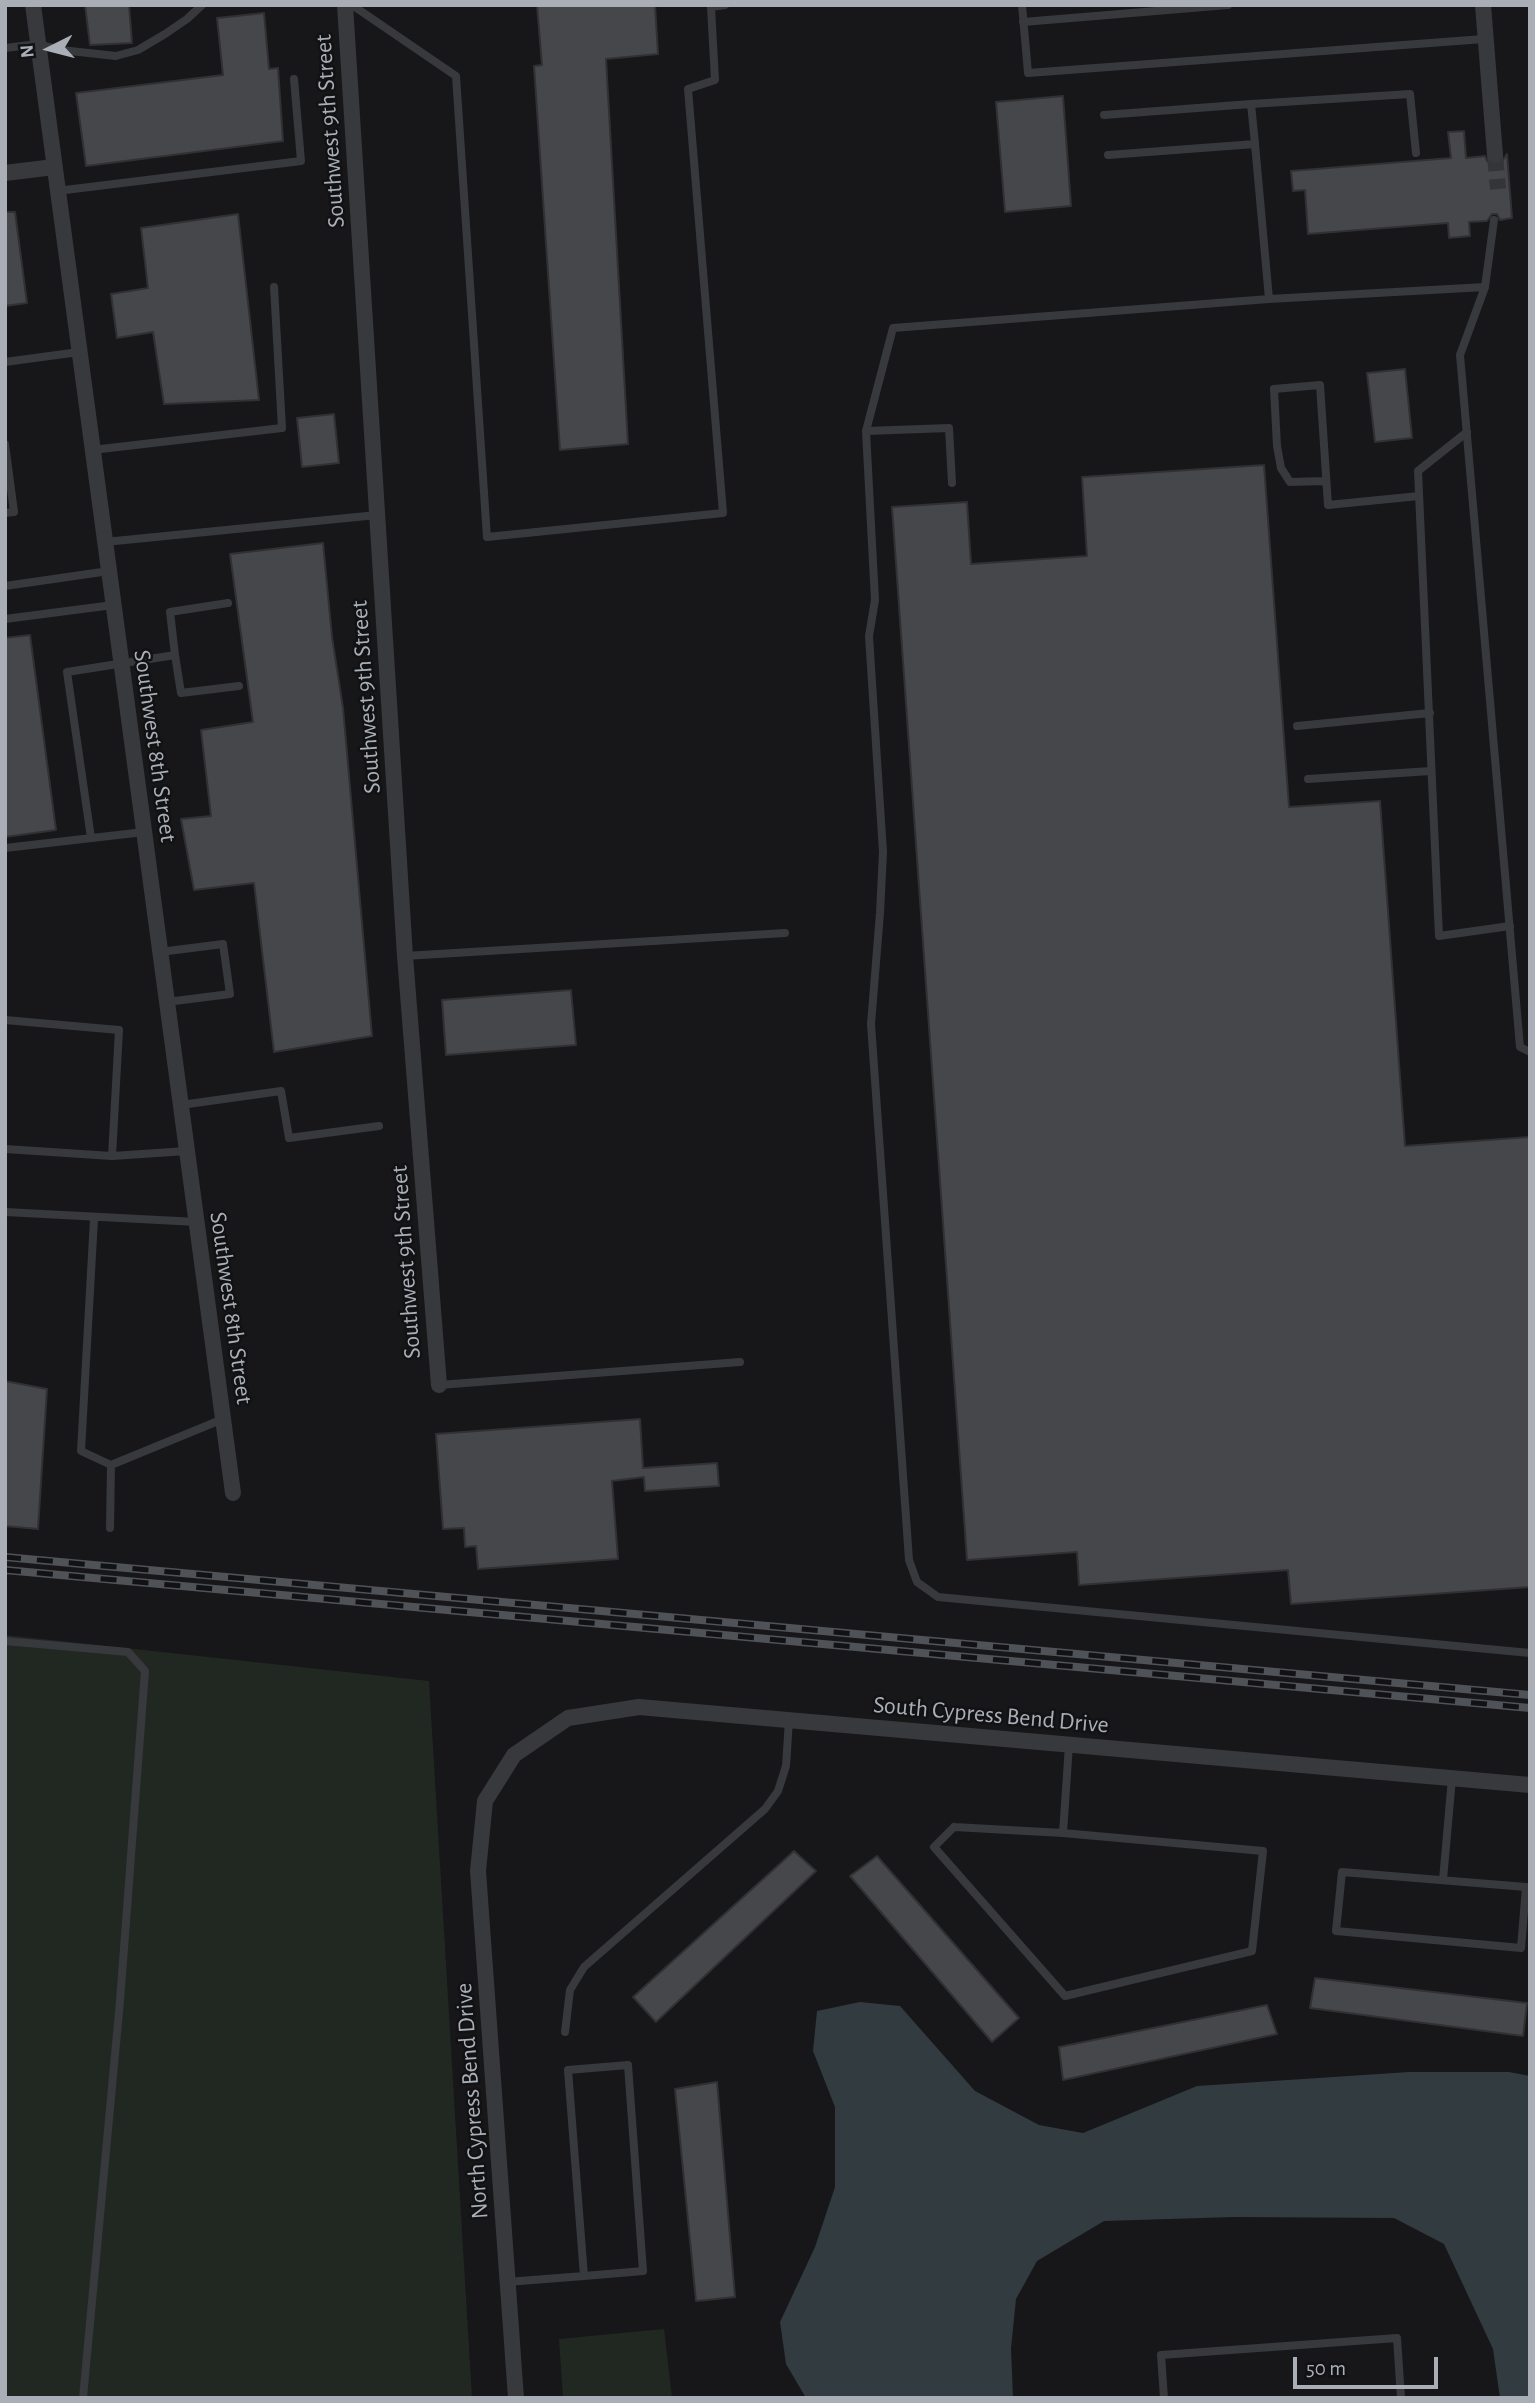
<!DOCTYPE html>
<style>
body{margin:0}
#map{position:relative;width:1535px;height:2403px;overflow:hidden;background:#171719;font-family:"Alegreya Sans",sans-serif}
canvas{display:block}
.frame{position:absolute;inset:0;border:7px solid #aaafb7;pointer-events:none}
.north{position:absolute;left:14px;top:14px;width:70px;height:70px;-webkit-text-stroke:5px #121214;paint-order:stroke;rotate:264deg;font-size:19px;font-weight:700;line-height:28px;text-align:center;color:#aaafb7}
.north::after{content:'';display:block;margin:auto;width:24px;height:32px;background:#aaafb7;clip-path:polygon(50% 0,100% 100%,50% 72%,0 100%)}
.scale{position:absolute;left:1293px;top:2357px;width:145px;height:32px;box-sizing:border-box;border:4px solid #aaafb7;border-top:0;padding-left:9px;font-size:21px;line-height:24px;white-space:nowrap;color:#aaafb7;-webkit-text-stroke:5px #121214;paint-order:stroke}
</style>
<div id="map">
<canvas width="1535" height="2403"></canvas>
<div class="frame"></div>
<div class="north">N</div>
<div class="scale">50 m</div>
</div>
<script>
const ctx = document.querySelector('canvas').getContext('2d');
ctx.lineJoin = 'round';
function paint(path, color) { ctx.fillStyle = color; ctx.fill(path, 'evenodd'); }
const shape = rows => new Path2D(rows.map(r => 'M' + r).join(''));
function stroke(path, color, width, dash) { ctx.strokeStyle = color; ctx.lineWidth = width; ctx.lineCap = dash ? 'butt' : 'round'; ctx.setLineDash(dash || []); ctx.stroke(path); }
function drawText(font, color, halo, rows, align = 'center') {
  ctx.font = font + ' "Alegreya Sans",sans-serif'; ctx.lineWidth = 5; ctx.setLineDash([]); ctx.textBaseline = 'middle'; ctx.strokeStyle = halo; ctx.fillStyle = color; for (const [text, x, y, turn = 0] of rows) {
    ctx.save(); ctx.translate(x, y); ctx.rotate((+turn || 0) * Math.PI / 180); ctx.textAlign = isNaN(turn) ? turn : align; if (halo) ctx.strokeText(text, 0, 0); ctx.fillText(text, 0, 0); ctx.restore();
  }
}
const green = shape([
 [5,1635,429,1681,472,2398,5,2398],
 [664,2329,672,2398,563,2398,559,2339]
]);
const water = shape([
 [860,2002,900,2006,975,2091,1039,2125,1083,2133,1197,2086,1409,2072,1509,2072,1530,2076,1530,2398,1500,2398,1493,2349,1444,2244,1394,2218,1234,2217,1104,2221,1037,2261,1016,2299,1011,2348,1013,2398,806,2398,786,2364,780,2322,815,2247,835,2187,835,2107,813,2051,817,2011]
]);
const building = shape([
 [85,5,129,5,132,43,90,45,85,5],
 [537,5,655,5,658,54,606,59,628,444,560,450,534,66,542,65,537,5],
 [264,13,269,69,278,68,283,141,86,166,76,93,223,75,217,18,264,13],
 [1063,96,1071,206,1005,212,996,102,1063,96],
 [1464,131,1466,158,1485,156,1487,161,1495,165,1501,163,1507,154,1512,218,1500,220,1497,214,1492,214,1487,221,1469,222,1470,236,1449,238,1448,223,1308,234,1305,190,1293,191,1291,171,1451,158,1448,132,1464,131],
 [5,212,15,212,27,303,5,306,5,212],
 [238,214,259,400,164,404,153,332,117,338,111,294,148,288,141,228,238,214],
 [1405,369,1412,438,1375,442,1367,373,1405,369],
 [334,414,339,463,302,467,297,418,334,414],
 [1264,465,1289,807,1380,801,1405,1146,1530,1137,1530,1587,1291,1604,1288,1570,1079,1585,1077,1552,967,1560,892,507,967,502,971,564,1087,556,1082,477,1264,465],
 [323,543,332,637,343,708,372,1036,274,1052,254,883,194,890,181,819,211,816,201,730,253,722,230,554,323,543],
 [30,635,56,830,5,837,5,638,30,635],
 [571,990,576,1045,446,1055,442,1000,571,990],
 [5,1381,47,1389,38,1529,5,1526,5,1381],
 [640,1419,643,1468,717,1463,719,1486,645,1491,644,1477,612,1481,618,1559,478,1569,476,1546,465,1547,464,1528,443,1529,436,1434,640,1419],
 [794,1851,816,1871,656,2022,633,1997,794,1851],
 [877,1856,1019,2018,992,2042,850,1876,877,1856],
 [1315,1978,1527,2003,1523,2036,1310,2008,1315,1978],
 [1267,2005,1277,2034,1063,2080,1059,2047,1267,2005],
 [717,2082,735,2297,696,2301,675,2089,717,2082]
]);
const streetTunnel = shape([
 [1495,155,1498,189]
]);
const lane = shape([
 [352,5,456,76,487,537,723,513,688,89,715,80,711,7,725,5],
 [1022,5,1028,73,1484,39],
 [1023,22,1228,5],
 [5,48,38,44,61,50,116,56,138,50,165,34,187,19,202,5],
 [1251,104,1410,94,1416,153],
 [1104,115,1251,104,1255,144],
 [1108,155,1255,144,1269,299],
 [57,191,301,161,294,79],
 [1494,220,1485,287,1460,355,1520,1047,1530,1052],
 [1485,287,1269,299,893,328,866,431,875,600,869,636,883,852,880,913,871,1024,909,1560,917,1582,938,1597,1530,1653],
 [5,362,79,352],
 [866,431,949,428,952,483],
 [1467,432,1418,471,1439,936,1510,926],
 [5,444,14,512,5,513],
 [92,450,282,428,274,287],
 [1325,481,1290,482,1281,468,1277,446,1274,389,1320,385,1328,505,1419,496],
 [105,542,377,515],
 [5,586,109,571],
 [228,603,170,612,175,655,181,693,239,686],
 [5,619,113,605],
 [1297,726,1430,713],
 [1308,779,1431,771],
 [91,838,67,672,175,655],
 [5,848,144,832],
 [160,952,223,944,230,994,167,1002],
 [405,956,785,933],
 [5,1020,119,1030,112,1156],
 [181,1105,281,1091,289,1138,379,1126],
 [5,1149,112,1156,187,1151],
 [5,1212,197,1222],
 [94,1219,81,1451,111,1465],
 [439,1385,740,1362],
 [110,1528,111,1465,223,1419],
 [5,1641,128,1652,145,1671,120,2001,83,2398],
 [954,1827,1063,1833,1263,1851,1252,1951,1065,1996,934,1847,954,1827],
 [1063,1833,1069,1745],
 [1342,1872,1526,1887,1521,1948,1336,1931,1342,1872],
 [1443,1880,1452,1778],
 [565,2032,570,1990,584,1967,765,1809,778,1791,786,1766,789,1720],
 [507,2282,584,2276,643,2271,628,2065,568,2070,584,2276],
 [1164,2398,1161,2355,1397,2338,1401,2398]
]);
const street = shape([
 [33,5,233,1493],
 [345,5,405,956,439,1385],
 [1483,5,1495,155],
 [5,173,54,167],
 [516,2398,478,1871,485,1801,514,1755,568,1718,639,1707,1530,1785]
]);
const rail = shape([
 [5,1557,1530,1695],
 [5,1570,1530,1708]
]);
const streetNames = [
 ["Southwest 9th Street",330,131,-94],
 ["Southwest 9th Street",366,697,-94],
 ["Southwest 8th Street",155,746,82],
 ["Southwest 9th Street",406,1262,-94],
 ["Southwest 8th Street",231,1308,82],
 ["South Cypress Bend Drive",991,1715,5],
 ["North Cypress Bend Drive",472,2101,-94]
];
paint(green, '#212822');
paint(water, '#313b40');
paint(building, '#46474b');
stroke(building, '#313134', 2);
stroke(streetTunnel, '#343539', 16, [16, 8]);
stroke(lane, '#38393d', 8);
stroke(street, '#38393d', 16);
stroke(rail, '#4f5256', 8);
stroke(rail, '#121214', 5, [16]);
drawText('24px', '#aaafb7', '#121214', streetNames);
</script>
